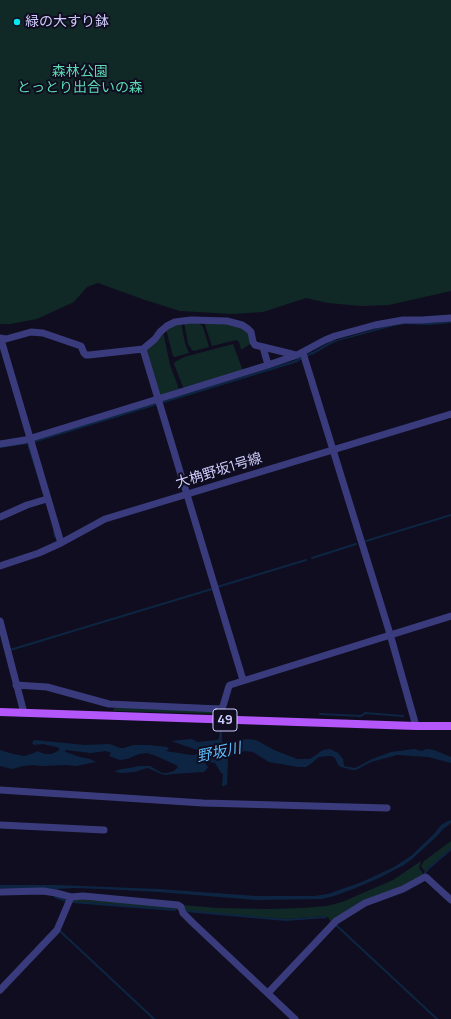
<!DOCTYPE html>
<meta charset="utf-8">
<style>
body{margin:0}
canvas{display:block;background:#0f0d1f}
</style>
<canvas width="451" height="1019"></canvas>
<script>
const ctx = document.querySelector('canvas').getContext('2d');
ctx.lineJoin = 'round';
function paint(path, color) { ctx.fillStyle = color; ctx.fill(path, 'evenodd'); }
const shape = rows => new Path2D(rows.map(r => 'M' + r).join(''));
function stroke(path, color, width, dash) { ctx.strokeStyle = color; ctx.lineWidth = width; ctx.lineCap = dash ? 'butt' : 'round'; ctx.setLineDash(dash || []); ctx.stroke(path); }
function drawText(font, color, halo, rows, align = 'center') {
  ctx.font = font + ' Manrope,"Noto Sans JP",sans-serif'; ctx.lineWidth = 4; ctx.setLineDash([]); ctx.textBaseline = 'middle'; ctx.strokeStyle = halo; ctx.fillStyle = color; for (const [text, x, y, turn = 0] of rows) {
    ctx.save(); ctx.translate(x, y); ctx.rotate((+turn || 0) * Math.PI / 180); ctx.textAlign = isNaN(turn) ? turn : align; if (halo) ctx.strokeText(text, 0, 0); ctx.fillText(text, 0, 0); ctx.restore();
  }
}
const green = shape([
 [0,0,451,0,451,291,389,305,361,306,328,303,306,298,263,312,232,314,180,311,145,300,98,283,87,287,74,302,37,319,10,324,0,324],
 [197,321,203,327,209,347,194,351,192,350,188,344,184,322],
 [204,322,226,322,247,330,252,343,241,350,239,342,236,340,212,346],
 [181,323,185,343,189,353,175,357,173,356,166,329],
 [163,331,170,365,179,389,160,396,145,350],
 [233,344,243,371,185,388,183,387,174,364,175,362,184,357],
 [225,705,223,714,113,711,114,708],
 [451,841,451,849,429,867,425,872,421,866,424,861],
 [421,861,419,868,424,875,332,922,329,920,329,918,324,916,286,919,184,911,181,905,218,908,267,909,302,908,327,906,342,902,393,880],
 [73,899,175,906,180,910,71,902]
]);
const water = shape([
 [451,321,451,323,430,325,405,324,394,326,338,341,331,344,312,355,311,353,330,342,393,324,405,322,430,323],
 [299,358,300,359,298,361,298,362,33,443,45,498,44,498,27,444,0,448,0,447,211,386,293,361],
 [222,724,224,724,222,729,222,742,233,741,247,739,256,740,274,750,297,759,310,759,323,750,330,749,338,753,343,759,344,766,355,768,372,759,391,752,414,749,422,751,426,749,434,750,451,757,451,763,428,757,397,755,371,762,356,770,352,770,341,767,338,765,335,758,331,756,327,756,319,757,315,760,312,763,306,767,298,767,269,762,253,752,245,751,230,756,228,758,227,784,224,786,222,786,223,774,221,773,215,763,209,762,205,763,208,767,206,770,204,772,173,774,166,775,161,774,150,769,147,768,135,772,122,773,115,772,117,770,140,766,150,766,162,773,167,773,174,771,178,767,176,765,156,756,147,753,139,754,127,759,120,760,109,756,111,753,106,751,90,753,66,750,65,751,66,752,80,757,90,759,96,762,76,766,66,765,41,766,34,765,23,766,12,769,0,766,0,750,13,754,24,756,34,753,37,751,45,754,51,754,56,752,59,750,59,748,56,747,43,744,34,745,32,743,34,740,85,745,110,744,120,748,124,748,133,745,149,745,167,747,169,749,166,751,191,755,194,755,197,754,200,751,171,741,192,739,197,742,217,740,219,738,220,729],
 [451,820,451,823,442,830,437,836,424,848,412,859,404,865,379,878,353,889,334,896,322,899,256,900,159,892,102,889,74,888,56,889,0,888,0,885,56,885,159,889,256,896,314,896,328,894,362,882,394,867,411,856,434,834,441,825,446,822]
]);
const stream = shape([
 [298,360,312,353],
 [54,531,55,537],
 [366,541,451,515],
 [312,558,356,544],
 [217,587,306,560],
 [10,650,212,589],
 [320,714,361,716,365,713,403,716],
 [425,873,429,868,451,849],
 [55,897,66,901],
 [72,902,175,910],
 [186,911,286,920,324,917,325,918],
 [336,925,437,1019],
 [60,931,154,1019]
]);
const minor = shape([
 [0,338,6,339,31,332,43,333,81,346,84,353,86,355,89,355,143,349,155,339,160,332,167,326,175,322,191,320,227,321,242,325,248,329,251,332,253,342,255,345,296,355],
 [2,343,61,543],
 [263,347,268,365],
 [143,349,243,680],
 [303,353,390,634,416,726],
 [0,444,25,440,268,365,297,355,325,340,335,336,375,325,403,320,422,320,451,318],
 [0,517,27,505,47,499],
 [0,566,39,553,61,543,105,519,451,414],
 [0,621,24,713],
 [16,685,47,687,109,704,219,709,221,709,223,706,229,686,230,685,451,616],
 [0,790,203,803,387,808],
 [0,825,104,830],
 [0,892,43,891,56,893,71,897,83,896,94,897,178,905,181,907,183,913,193,923,295,1019],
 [0,990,57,930,71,897],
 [268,993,336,921,365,903,403,889,425,877,427,878,451,900]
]);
const major = shape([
 [0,712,416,726,451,726]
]);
const markers = [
 [17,22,4,"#07e6ee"]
];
const shields = [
 [225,720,24]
];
const shieldNames = [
 ["49",225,720]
];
const poiNames = [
 ["緑の大すり鉢",25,22]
];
const parkNames = [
 ["森林公園",80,72],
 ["とっとり出合いの森",80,88]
];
const streetNames = [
 ["大桷野坂1号線",219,471,-17]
];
const waterNames = [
 ["野坂川",219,753,-12]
];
paint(green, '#102826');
paint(water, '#0d2542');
stroke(stream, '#0d2542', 2);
stroke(minor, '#393b7c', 7);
stroke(major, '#b356fa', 8);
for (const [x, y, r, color] of markers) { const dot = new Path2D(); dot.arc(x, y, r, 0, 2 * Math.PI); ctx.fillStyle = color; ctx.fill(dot); stroke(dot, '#0f0d1f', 1.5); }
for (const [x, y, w] of shields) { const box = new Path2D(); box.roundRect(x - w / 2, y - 11, w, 22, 3); ctx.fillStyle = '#0f0d1f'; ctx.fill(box); stroke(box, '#ceccfd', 1); }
drawText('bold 13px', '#ceccfd', null, shieldNames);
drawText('14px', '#ceccfd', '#0f0d1f', poiNames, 'left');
drawText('14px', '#5bdab3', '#0f0d1f', parkNames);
drawText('14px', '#ceccfd', '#0f0d1f', streetNames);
drawText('italic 15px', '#5dbbfa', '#0f0d1f', waterNames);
</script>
